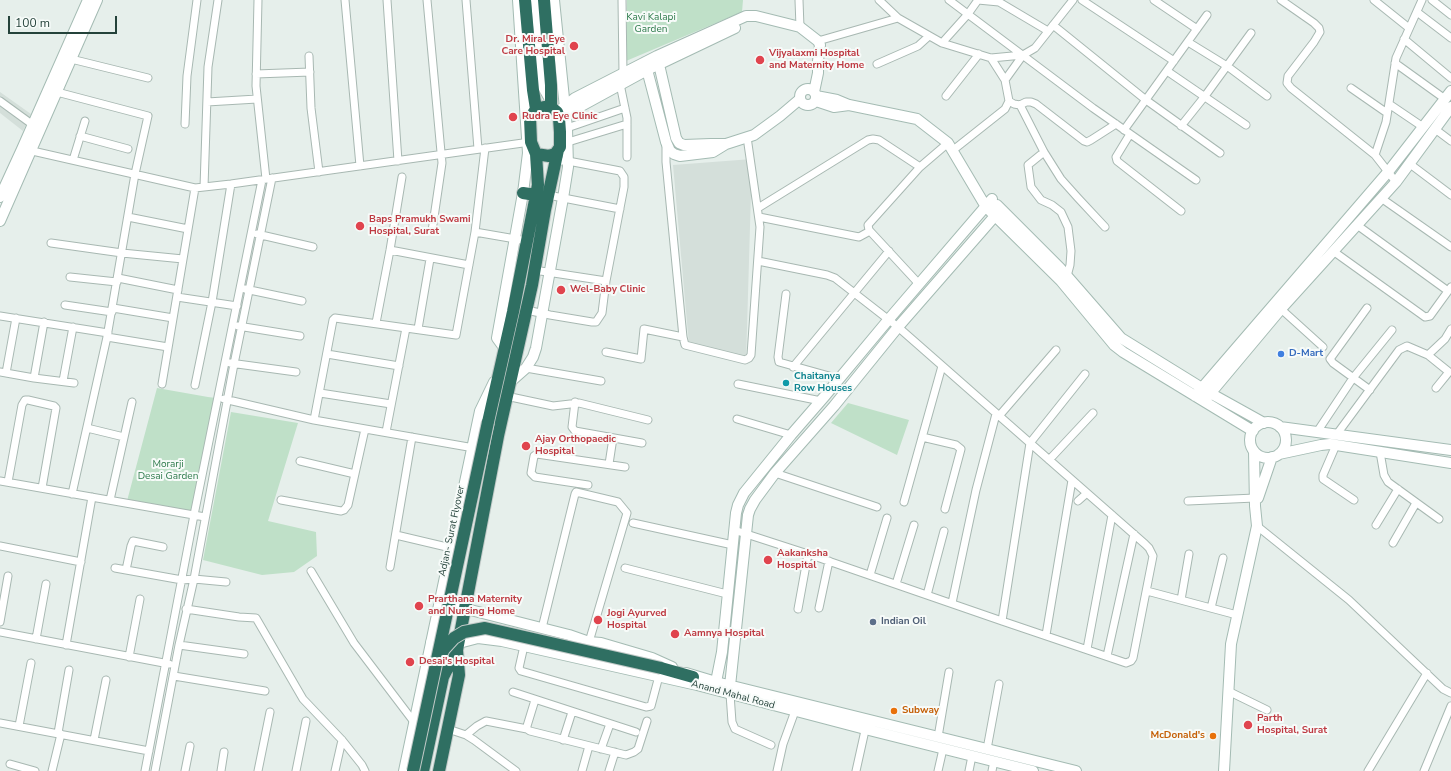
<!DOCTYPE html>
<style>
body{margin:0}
#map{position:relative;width:1451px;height:771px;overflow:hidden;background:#e6efeb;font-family:"Nunito Sans",sans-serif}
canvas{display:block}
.scale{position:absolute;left:8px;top:16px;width:109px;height:18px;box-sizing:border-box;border:2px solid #24423a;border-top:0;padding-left:5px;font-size:12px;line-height:14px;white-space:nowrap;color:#24423a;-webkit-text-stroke:3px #f7fbf9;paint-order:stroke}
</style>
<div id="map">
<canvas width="1451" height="771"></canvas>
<div class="scale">100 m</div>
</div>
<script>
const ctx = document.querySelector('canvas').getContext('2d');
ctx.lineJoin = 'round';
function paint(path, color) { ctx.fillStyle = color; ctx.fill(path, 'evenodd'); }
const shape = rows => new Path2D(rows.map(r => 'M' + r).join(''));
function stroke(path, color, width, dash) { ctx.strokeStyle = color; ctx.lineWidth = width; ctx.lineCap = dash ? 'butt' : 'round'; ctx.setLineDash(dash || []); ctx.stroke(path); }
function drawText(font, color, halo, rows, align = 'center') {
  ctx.font = font + ' "Nunito Sans",sans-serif'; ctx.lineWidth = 4; ctx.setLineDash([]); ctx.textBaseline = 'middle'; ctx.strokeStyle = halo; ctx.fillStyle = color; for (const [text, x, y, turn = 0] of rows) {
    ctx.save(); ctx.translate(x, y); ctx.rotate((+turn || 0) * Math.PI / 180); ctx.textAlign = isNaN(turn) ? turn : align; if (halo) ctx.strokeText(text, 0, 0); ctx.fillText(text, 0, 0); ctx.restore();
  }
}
const built = shape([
 [0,92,31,114,23,131,0,113],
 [752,159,746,362,689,345,673,165]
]);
const green = shape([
 [627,0,743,0,742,12,626,61],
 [157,388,208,397,216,398,192,513,127,501],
 [848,403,909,420,897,455,831,423],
 [231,412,298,423,268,521,316,532,317,556,294,572,262,575,203,560]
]);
const street = shape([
 [258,0,256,86,266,179],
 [345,0,360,166],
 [387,0,398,161],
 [427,0,442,163,432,231],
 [466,0,478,149],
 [622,0,623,73],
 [799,0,800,27],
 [879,0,898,18,942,43,991,58,1023,55,1035,48,1073,0],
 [949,0,1093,108,1196,180],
 [978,0,999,2,1048,31],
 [1082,0,1174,61],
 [1154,0,1197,29],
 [1281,0,1314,23,1319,28,1320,32,1314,42,1288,76,1287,83,1291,88,1375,155,1396,182],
 [1374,0,1409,28],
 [1432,0,1451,15],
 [1417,12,1451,38],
 [1053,25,1146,100,1220,153],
 [1404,39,1451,78],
 [818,41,898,18],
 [1188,42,1227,66,1267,96],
 [942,43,968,14,978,0],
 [309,56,311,108,319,172],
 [67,58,148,78],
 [1395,63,1445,99],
 [877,64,918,46,929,36],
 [1167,71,1246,125],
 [256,74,310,72],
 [1005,80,1023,55],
 [620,84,627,118,627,157],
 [1351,88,1387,113],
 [53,91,148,116,135,174,107,337,72,494],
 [946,96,979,54],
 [0,101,33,125],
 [1009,101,1014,104,1020,105,1026,102,1031,102,1036,104,1084,141,1087,142,1091,140,1116,124],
 [207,102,257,99],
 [1389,104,1423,127],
 [1020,105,1044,152,1061,179,1078,198,1105,227],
 [185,124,187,76,197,0],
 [1181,126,1205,96,1251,33],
 [567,128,625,108],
 [1435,129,1451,141],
 [1124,130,1207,15],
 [1130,134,1116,157,1117,161,1181,211],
 [80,136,128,149],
 [568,142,627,124],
 [666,144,666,162,683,337,685,345,745,360,749,358,751,355,760,227,747,137],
 [28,150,195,188,231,184,530,142],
 [952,151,1005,109,1009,101,1005,80,991,58],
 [1044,152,1028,165,1031,187,1041,200,1052,205,1061,212,1068,227,1071,251,1070,265,1067,276],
 [1375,155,1386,122,1396,58,1422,0],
 [73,160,85,121],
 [1410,164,1451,195],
 [204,187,208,67,218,0],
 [548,195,620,209],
 [1381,198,1451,247],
 [758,208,868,140,873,139,879,140,920,167],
 [128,217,188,229],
 [759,217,859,237,870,231],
 [1357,225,1448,291],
 [475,232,527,241],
 [257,234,313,247],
 [51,243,122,253,183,259],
 [390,250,469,265],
 [1333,251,1425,317,1430,316,1451,287],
 [534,270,606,281],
 [70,277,117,282],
 [118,278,178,290],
 [919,284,869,230,868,225,920,167,948,143],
 [245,289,302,301],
 [786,294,778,357,779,362,840,379],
 [177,297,237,306],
 [65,305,112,312],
 [113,308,173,318],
 [1367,308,1330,359,1333,363,1370,390],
 [1281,309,1323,347],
 [526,310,550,315,592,322,596,322,602,313,606,281,624,187,624,177,620,171,615,170,568,161,556,161],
 [0,316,108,333],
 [376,323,390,250,402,177],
 [238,326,300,336],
 [418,329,430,259],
 [107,337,168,347],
 [606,352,641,359,644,329,683,337],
 [327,354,399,366],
 [1428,355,1449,372,1436,388],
 [230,363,296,372],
 [793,367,889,251],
 [526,368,601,381],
 [0,372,34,378,74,383],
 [6,373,16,318],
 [34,378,44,322],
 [63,381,73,327],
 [162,384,195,188],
 [738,384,821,401],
 [195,385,212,302,231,184],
 [320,393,391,404],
 [506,396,553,406,579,403,648,420],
 [224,399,314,420,474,448],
 [575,402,572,427,575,431,642,443],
 [999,416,1056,350],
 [737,419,791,435],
 [314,420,333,320,335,318,456,335,475,232,485,148],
 [87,428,124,437],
 [386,432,406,328],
 [1317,432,1353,378,1392,330],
 [1337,434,1399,350,1407,346,1428,355,1445,339,1451,329],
 [922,437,956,445,961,449,945,509],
 [1336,445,1323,475,1323,479,1354,500],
 [1380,452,1384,475,1388,482,1439,519],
 [1049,460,1093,413],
 [300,461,355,474],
 [609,464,613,438],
 [775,473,877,507],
 [0,481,205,517],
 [8,482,22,405,25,400,28,400,54,406,56,408,42,488],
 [588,485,535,477,531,473,534,456,537,454,625,467],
 [110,500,132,402],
 [281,500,341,511,344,510,348,505,365,429],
 [1078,501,1087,493],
 [1188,501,1255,498],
 [904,502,942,366],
 [633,523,733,545],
 [1376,525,1398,489],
 [1257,526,1349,600,1443,689,1451,693],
 [734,530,808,554,1002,621,1126,663,1131,661,1133,658,1153,556,1149,548,1145,544,898,327,835,278,827,275,758,261],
 [396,535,451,548],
 [1393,543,1416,503],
 [0,546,81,562],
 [390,567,412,437],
 [115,568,182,580,194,579,226,582],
 [625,568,727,594],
 [126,570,131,546,133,541,163,547],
 [311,571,354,643,414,722],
 [870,575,887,518],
 [896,584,914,525],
 [1147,591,1237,615],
 [927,595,944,531],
 [1181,600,1189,554],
 [952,603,976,490,996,414],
 [819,608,829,561],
 [1211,608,1223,558],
 [186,609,239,617,256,618,303,699,342,740,362,765,365,771],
 [798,609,808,554],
 [1002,621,1030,443,1085,374],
 [0,622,8,576],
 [542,628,575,494,576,492,618,502,627,513,589,642],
 [0,632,169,664],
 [1046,635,1072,480],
 [36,639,46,584],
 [66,645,92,497],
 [179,645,244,654],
 [524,646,519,668,521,671,646,707,651,706,659,676],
 [1087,649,1112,515],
 [1107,656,1134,534],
 [129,657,140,599],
 [174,676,265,691],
 [1228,691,1267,710],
 [513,692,636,732],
 [730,694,732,722,735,729,771,745],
 [535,700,527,726,527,729,530,731,626,755,634,752,638,749,647,721],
 [0,723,149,751],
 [19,726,31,663],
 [448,729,466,735,474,740,516,771],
 [58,733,69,670],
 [466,735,477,726,486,721,527,729],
 [938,737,949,672],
 [94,740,106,680],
 [563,740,572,712],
 [601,749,610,724],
 [987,749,999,684],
 [10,764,35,771],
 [52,771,61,734],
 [145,771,194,515,262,180],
 [155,771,179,645,194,579,234,364,272,178],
 [185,771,190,746],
 [221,771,224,752],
 [258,771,270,712],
 [296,771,306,721],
 [335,771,342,740],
 [582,771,589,746],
 [609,771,615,752],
 [777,771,783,744,795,711],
 [856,771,866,726],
 [938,771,943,749],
 [969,771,972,756],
 [992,771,994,761],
 [1368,771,1427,673],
 [1424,771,1451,706]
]);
const secondary = shape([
 [536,0,543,87,551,101],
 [658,60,676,138,679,143,684,145,711,144,726,144],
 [645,62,666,142,670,151,674,154,680,156,713,152,726,144,754,135,780,116,800,99],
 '800 97a8 8 0 1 1 16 0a8 8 0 1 1-16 0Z',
 [816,96,837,100,849,105,917,119,948,143,986,207,1061,281,1114,345,1123,352,1253,431],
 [816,101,834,107,849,105],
 [560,110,575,98,657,56,746,16,756,16,800,27,818,41,820,45,818,61,818,73,814,92],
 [561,117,647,70,735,28],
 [0,197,22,149,88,0],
 [997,205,1060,268,1121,338,1210,393,1264,423],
 [0,221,97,0],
 [505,349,497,338,523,193,528,153,518,0],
 [509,383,526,368,533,357,536,348,563,198,568,167,567,128,554,0],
 [1195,396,1388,172,1451,91],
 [1204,401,1281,309,1396,182,1451,107],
 '1250 440a18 18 0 1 1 36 0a18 18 0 1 1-36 0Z',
 [1280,427,1451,450],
 [1279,454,1321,445,1330,444,1451,463],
 [1258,498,1272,457],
 [439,602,569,635,589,642,601,643,652,658,672,667],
 [431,642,459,643,478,638,502,641,697,685,865,729,1033,771],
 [686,673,716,682,1076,771],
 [716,682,722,652,736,513,738,505,744,493,791,435,824,397,889,319,992,199],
 [730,686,748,515,750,509,755,500,775,473,834,406,898,327,1001,209],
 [404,771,480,411,494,382],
 [1224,771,1231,644,1257,526,1255,506,1254,451]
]);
const highway = shape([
 [525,0,533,90,536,109],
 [544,0,551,85,551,107],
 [544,107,551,107,557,112,559,118,560,132,560,147,558,150,555,154,549,156,536,154,531,142,530,118,536,109,544,107],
 [523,193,536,195],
 [488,422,513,312,538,185,536,154],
 [661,668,693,677],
 [423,771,443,677,457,650],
 [439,771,459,675,457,650,498,436,532,285,545,210,558,150]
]);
const highwayBridge = shape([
 [439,658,444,649,454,638,464,632,485,628,661,668],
 [413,771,488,422]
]);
const markers = [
 [574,46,5,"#e0444e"],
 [760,60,5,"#e0444e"],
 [513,117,5,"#e0444e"],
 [360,226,5,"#e0444e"],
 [561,290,5,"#e0444e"],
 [1281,354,4,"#3f7fe0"],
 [786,383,4,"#0f9aa8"],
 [526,446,5,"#e0444e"],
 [768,560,5,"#e0444e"],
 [419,606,5,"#e0444e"],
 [598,620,5,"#e0444e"],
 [873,622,4,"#5c6f8a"],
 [675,634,5,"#e0444e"],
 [410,662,5,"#e0444e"],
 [894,711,4,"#e8710a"],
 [1248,725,5,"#e0444e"],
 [1213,736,4,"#e8710a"]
];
const parkNames = [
 ["Kavi Kalapi",651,18],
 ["Garden",651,30],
 ["Morarji",168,465],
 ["Desai Garden",168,477]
];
const healthNames = [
 ["Dr. Miral Eye",565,40,"right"],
 ["Care Hospital",565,52,"right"],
 ["Vijyalaxmi Hospital",769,54],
 ["and Maternity Home",769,66],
 ["Rudra Eye Clinic",522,117],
 ["Baps Pramukh Swami",369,220],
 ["Hospital, Surat",369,232],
 ["Wel-Baby Clinic",570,290],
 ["Ajay Orthopaedic",535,440],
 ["Hospital",535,452],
 ["Aakanksha",777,554],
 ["Hospital",777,566],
 ["Prarthana Maternity",428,600],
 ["and Nursing Home",428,612],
 ["Jogi Ayurved",607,614],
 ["Hospital",607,626],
 ["Aamnya Hospital",684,634],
 ["Desai's Hospital",419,662],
 ["Parth",1257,719],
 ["Hospital, Surat",1257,731]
];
const shopNames = [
 ["D-Mart",1289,354]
];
const cultureNames = [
 ["Chaitanya",794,377],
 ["Row Houses",794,389]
];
const streetNames = [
 ["Adjan- Surat Flyover",452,531,-78],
 ["Anand Mahal Road",733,695,15]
];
const serviceNames = [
 ["Indian Oil",881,622]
];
const foodNames = [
 ["Subway",902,711],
 ["McDonald's",1205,736,"right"]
];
paint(built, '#d4dfda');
paint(green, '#bfe0c8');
stroke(street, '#a8b8b2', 9);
stroke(secondary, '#a4bbb3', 12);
stroke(highway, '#c2cac8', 14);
stroke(street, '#fff', 7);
stroke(secondary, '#fff', 10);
stroke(highway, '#2f6f62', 12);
stroke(highwayBridge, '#c2cac8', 14, []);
stroke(highwayBridge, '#2f6f62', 12);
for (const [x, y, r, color] of markers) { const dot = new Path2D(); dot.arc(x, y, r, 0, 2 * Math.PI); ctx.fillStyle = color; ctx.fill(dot); stroke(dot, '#f7fbf9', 1.5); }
drawText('10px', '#2d7a4b', '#f7fbf9', parkNames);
drawText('bold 10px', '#be3a42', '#f7fbf9', healthNames, 'left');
drawText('bold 10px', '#366cbe', '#f7fbf9', shopNames, 'left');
drawText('bold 10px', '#0d838f', '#f7fbf9', cultureNames, 'left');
drawText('10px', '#24423a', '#f7fbf9', streetNames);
drawText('bold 10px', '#4e5e75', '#f7fbf9', serviceNames, 'left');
drawText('bold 10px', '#c56008', '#f7fbf9', foodNames, 'left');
</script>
